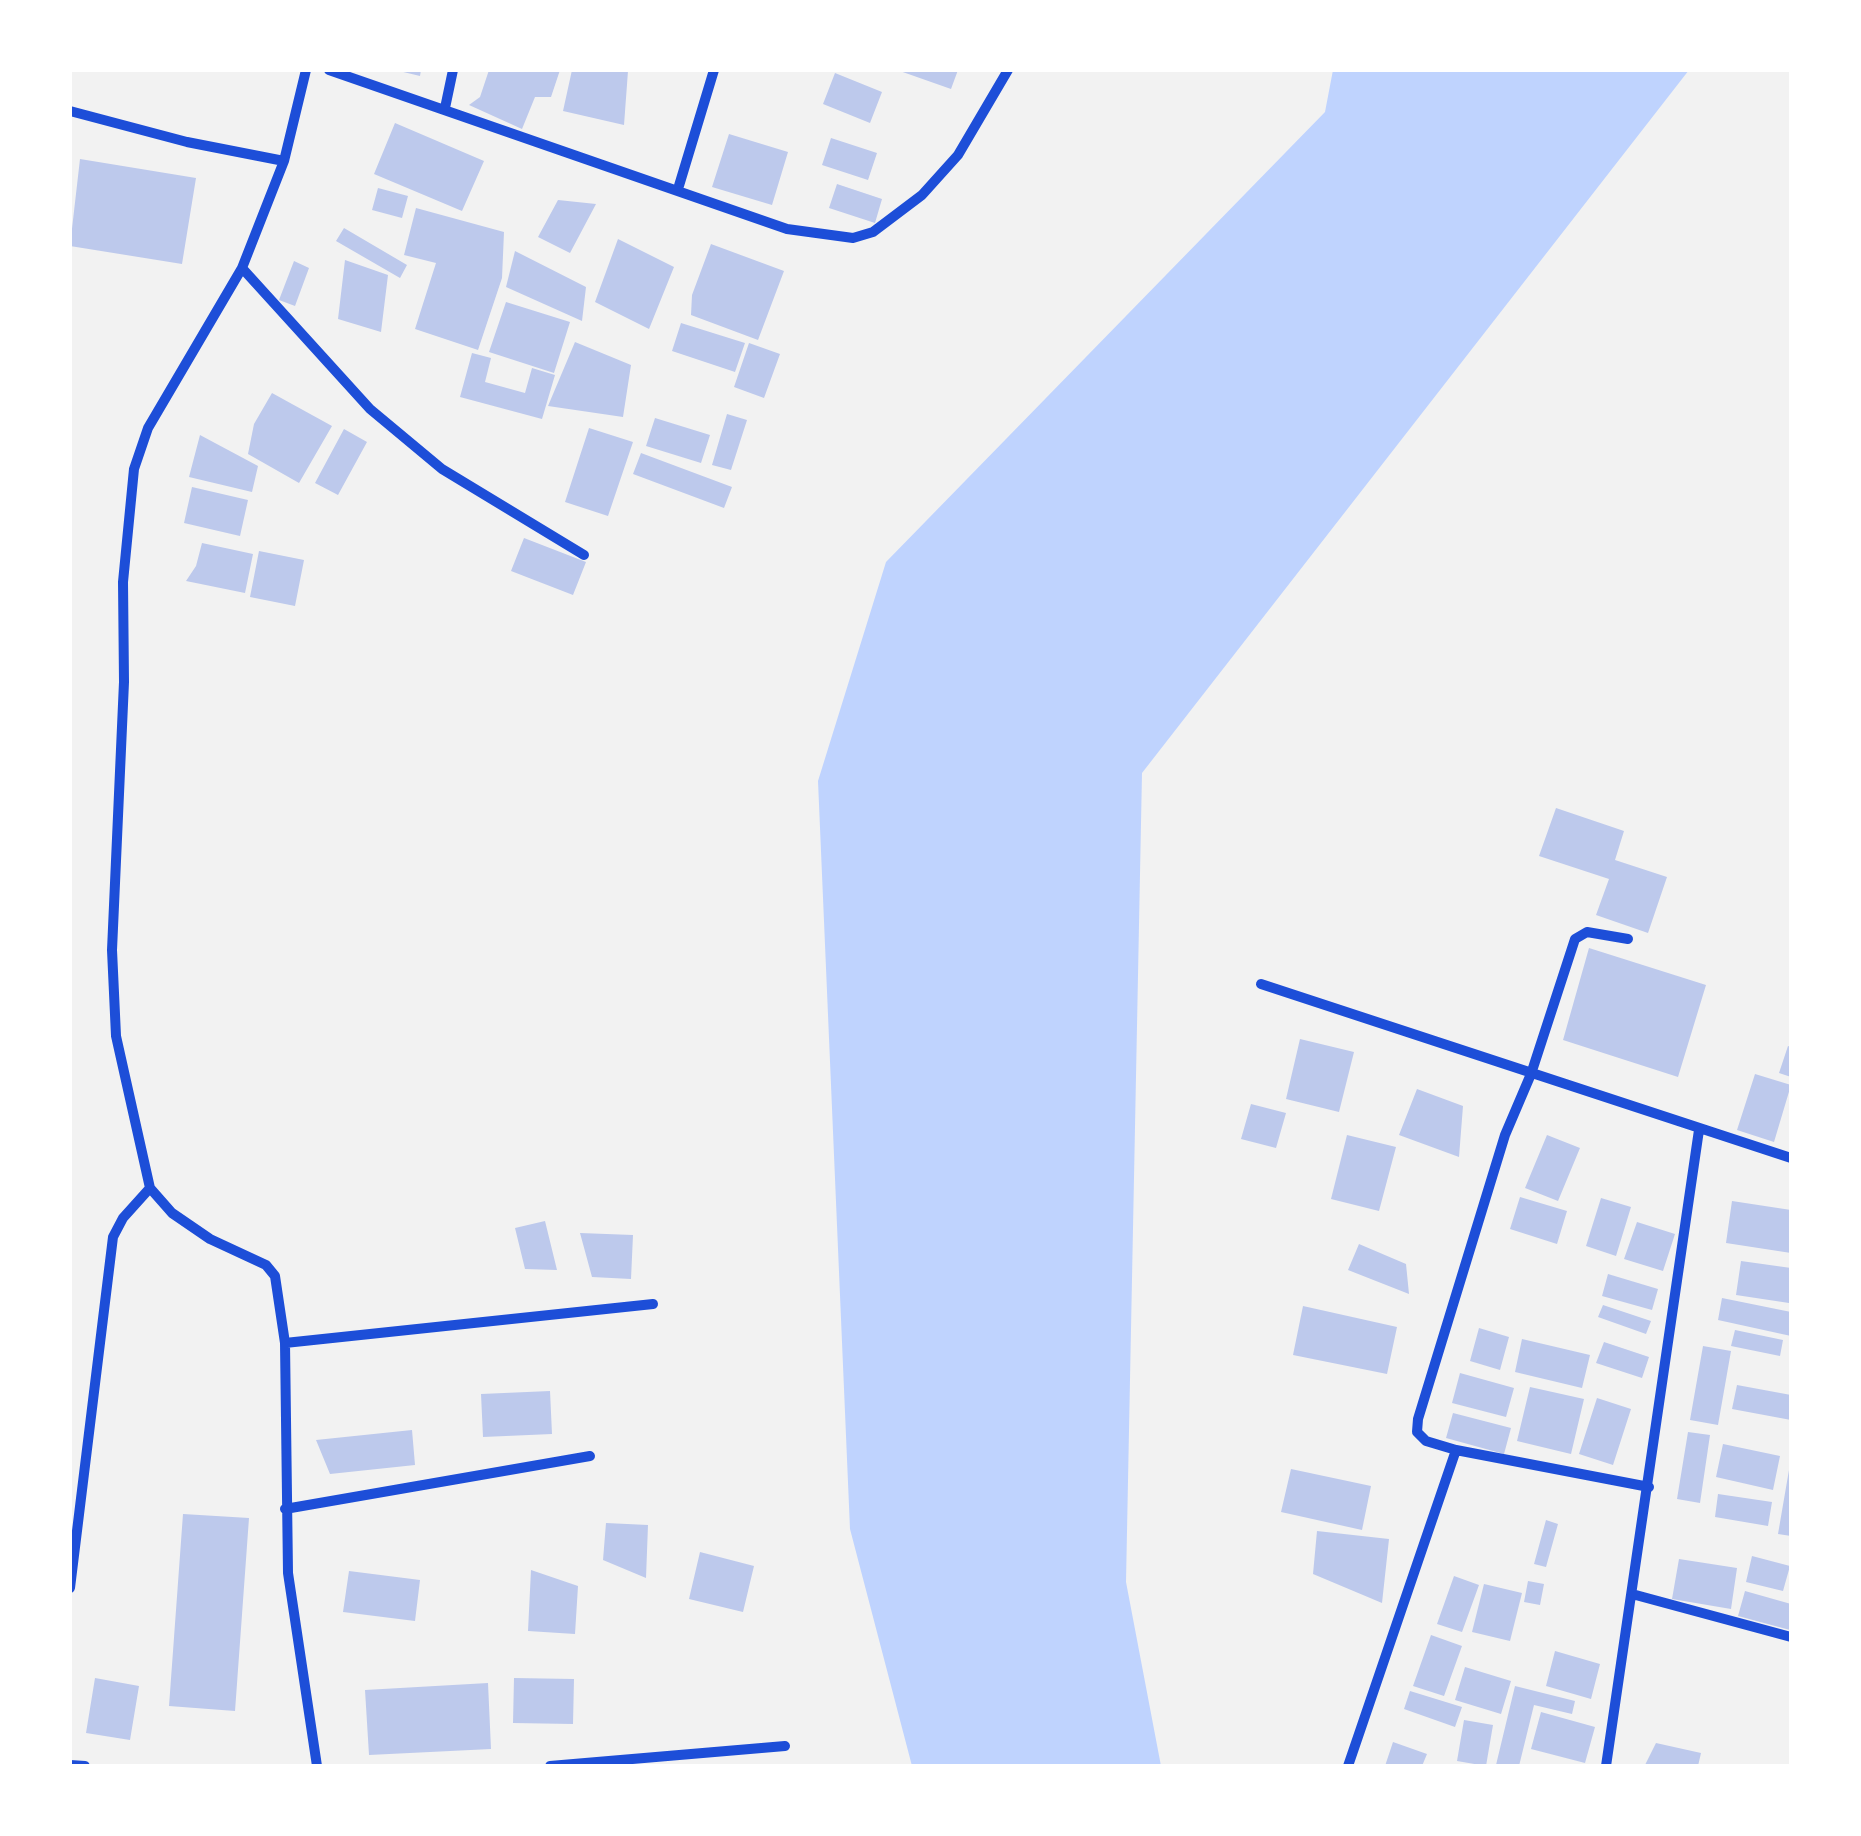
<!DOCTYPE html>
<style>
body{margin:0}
#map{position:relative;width:1861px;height:1836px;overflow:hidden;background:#f2f2f2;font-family:"Fira Sans",sans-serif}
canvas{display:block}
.frame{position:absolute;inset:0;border:72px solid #fff;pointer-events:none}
</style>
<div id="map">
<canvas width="1861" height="1836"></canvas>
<div class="frame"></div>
</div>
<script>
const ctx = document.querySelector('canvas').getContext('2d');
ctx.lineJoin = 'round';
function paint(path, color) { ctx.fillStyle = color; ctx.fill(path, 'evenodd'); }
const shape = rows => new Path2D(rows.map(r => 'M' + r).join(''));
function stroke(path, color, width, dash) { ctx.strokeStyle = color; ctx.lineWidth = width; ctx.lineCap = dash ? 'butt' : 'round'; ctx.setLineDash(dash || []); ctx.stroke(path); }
const water = shape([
 [1333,70,1689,70,1142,773,1126,1582,1161,1766,912,1766,850,1529,818,781,886,562,1325,112]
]);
const building = shape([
 [395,70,421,70,420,76],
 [489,70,560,70,551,97,535,97,522,129,469,105,480,97],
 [572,70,628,71,624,125,563,111],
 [897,70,958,70,951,89],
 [835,73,882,92,870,123,823,104],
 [395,123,484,161,462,211,374,174],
 [729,134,788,152,772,205,712,187],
 [831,138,877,153,868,180,822,165],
 [80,159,196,178,182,264,70,246],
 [837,184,882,199,875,223,829,208],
 [378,188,408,196,402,218,372,210],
 [558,200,596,204,570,253,538,237],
 [416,208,504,232,502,278,478,350,415,329,436,263,404,255],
 [344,228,407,265,400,278,336,241],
 [618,239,674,267,649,329,595,302],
 [711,244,784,271,758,340,691,315,692,295],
 [515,251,586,287,582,321,506,287],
 [345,260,388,275,381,332,338,319],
 [294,261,309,268,295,306,279,300],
 [506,302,570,322,554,373,489,352],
 [681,323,745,343,735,372,672,351],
 [575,342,631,365,623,417,548,406],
 [749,343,780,354,764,398,734,387],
 [472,353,491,358,485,382,525,393,532,368,555,375,542,419,460,397],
 [272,393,332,426,299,483,248,454,254,424],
 [727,414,747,420,731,470,712,465],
 [655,418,710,435,701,463,646,446],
 [589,428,633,442,608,516,565,502],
 [344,429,367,442,338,495,315,483],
 [200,435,258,466,252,492,189,477],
 [641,453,732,487,724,508,633,474],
 [192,487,248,500,240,536,184,523],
 [524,538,586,562,573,595,511,571],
 [202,543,253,554,245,593,186,581,196,566],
 [259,551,304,560,295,606,250,597],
 [1556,808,1624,831,1615,860,1667,877,1648,933,1596,915,1609,879,1539,856],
 [1589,948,1706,985,1678,1077,1563,1040],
 [1300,1039,1354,1052,1339,1112,1286,1099],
 [1788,1046,1791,1047,1791,1077,1779,1073],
 [1755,1074,1791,1085,1774,1142,1737,1130],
 [1417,1089,1463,1106,1459,1157,1399,1135],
 [1251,1104,1286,1113,1276,1148,1241,1139],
 [1347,1135,1396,1147,1379,1211,1331,1199],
 [1547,1135,1580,1148,1558,1201,1525,1188],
 [1520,1197,1567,1211,1557,1244,1510,1229],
 [1601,1198,1631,1207,1616,1256,1586,1246],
 [1732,1201,1791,1210,1791,1253,1726,1243],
 [545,1221,557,1270,525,1269,515,1228],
 [1637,1222,1675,1234,1663,1271,1624,1259],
 [580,1233,633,1235,631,1279,592,1277],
 [1359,1244,1406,1264,1409,1294,1348,1270],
 [1741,1261,1791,1268,1789,1303,1736,1295],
 [1608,1274,1658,1289,1652,1310,1602,1296],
 [1722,1298,1791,1312,1791,1336,1718,1320],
 [1603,1305,1651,1321,1646,1334,1598,1317],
 [1303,1306,1397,1327,1387,1374,1293,1355],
 [1479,1328,1509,1337,1500,1370,1470,1361],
 [1735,1330,1783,1340,1780,1356,1731,1346],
 [1522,1339,1590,1355,1582,1388,1515,1372],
 [1604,1342,1649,1357,1642,1378,1596,1363],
 [1703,1346,1731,1351,1718,1425,1690,1420],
 [1460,1373,1514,1388,1506,1417,1452,1403],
 [1737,1385,1791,1395,1791,1420,1732,1409],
 [1530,1387,1584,1399,1571,1454,1517,1441],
 [550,1391,552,1434,483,1437,481,1394],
 [1597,1398,1631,1409,1613,1465,1579,1454],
 [1453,1413,1511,1428,1504,1454,1446,1438],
 [412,1430,415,1465,330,1474,316,1440],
 [1688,1432,1710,1435,1700,1503,1677,1499],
 [1723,1444,1780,1456,1773,1490,1716,1477],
 [1291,1469,1371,1486,1362,1530,1281,1512],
 [1789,1470,1791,1470,1791,1536,1778,1534],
 [1718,1494,1772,1502,1768,1526,1715,1517],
 [183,1514,249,1518,235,1711,169,1706],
 [1546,1520,1558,1524,1546,1567,1534,1564],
 [606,1523,648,1525,646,1578,603,1560],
 [1317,1531,1389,1539,1382,1603,1313,1574],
 [700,1552,754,1566,743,1612,689,1599],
 [1752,1556,1790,1566,1783,1591,1746,1582],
 [1679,1559,1737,1568,1731,1609,1672,1599],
 [531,1570,578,1586,575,1634,528,1631],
 [349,1571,420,1580,415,1621,343,1612],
 [1454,1576,1479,1585,1462,1632,1437,1624],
 [1528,1581,1544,1584,1540,1605,1524,1602],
 [1484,1584,1522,1593,1510,1641,1472,1632],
 [1745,1591,1791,1604,1790,1630,1738,1616],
 [1431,1635,1462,1646,1444,1696,1413,1686],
 [1555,1651,1600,1664,1591,1699,1546,1686],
 [1465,1667,1511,1681,1501,1714,1455,1700],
 [95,1678,139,1686,130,1740,86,1733],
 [514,1678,574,1679,573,1724,513,1723],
 [488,1683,491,1749,369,1755,365,1690],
 [1515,1686,1575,1701,1572,1714,1534,1705,1519,1766,1501,1766,1496,1765],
 [1410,1691,1462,1707,1455,1727,1404,1709],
 [1541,1712,1595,1727,1585,1763,1531,1749],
 [1464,1720,1493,1725,1486,1766,1457,1761],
 [1393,1742,1427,1754,1422,1766,1385,1766],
 [1656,1743,1701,1753,1698,1766,1645,1765]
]);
const minor = shape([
 [329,70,787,229,853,238,873,232,922,195,958,155,1008,70],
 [445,108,453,70],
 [70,111,187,142,284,161,306,70],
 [284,161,242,268,148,428,134,469,123,582,124,682,112,950,116,1036,150,1188,172,1213,210,1239,266,1265,275,1276,285,1343,288,1573,317,1766],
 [678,189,714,70],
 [242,268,370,409,442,469,584,555],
 [1261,984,1791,1158],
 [285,1343,653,1304],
 [1456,1450,1426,1441,1417,1432,1418,1419,1505,1135,1531,1074,1575,939,1587,932,1628,939],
 [285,1509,590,1456],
 [70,1588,113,1237,123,1218,150,1188],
 [1632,1594,1791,1637],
 [70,1765,85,1766],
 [550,1766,785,1746],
 [1348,1766,1456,1450,1649,1487],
 [1606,1766,1699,1130]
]);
paint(water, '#bfd3fe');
paint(building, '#bdc9ec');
stroke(minor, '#1d4ed8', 10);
</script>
